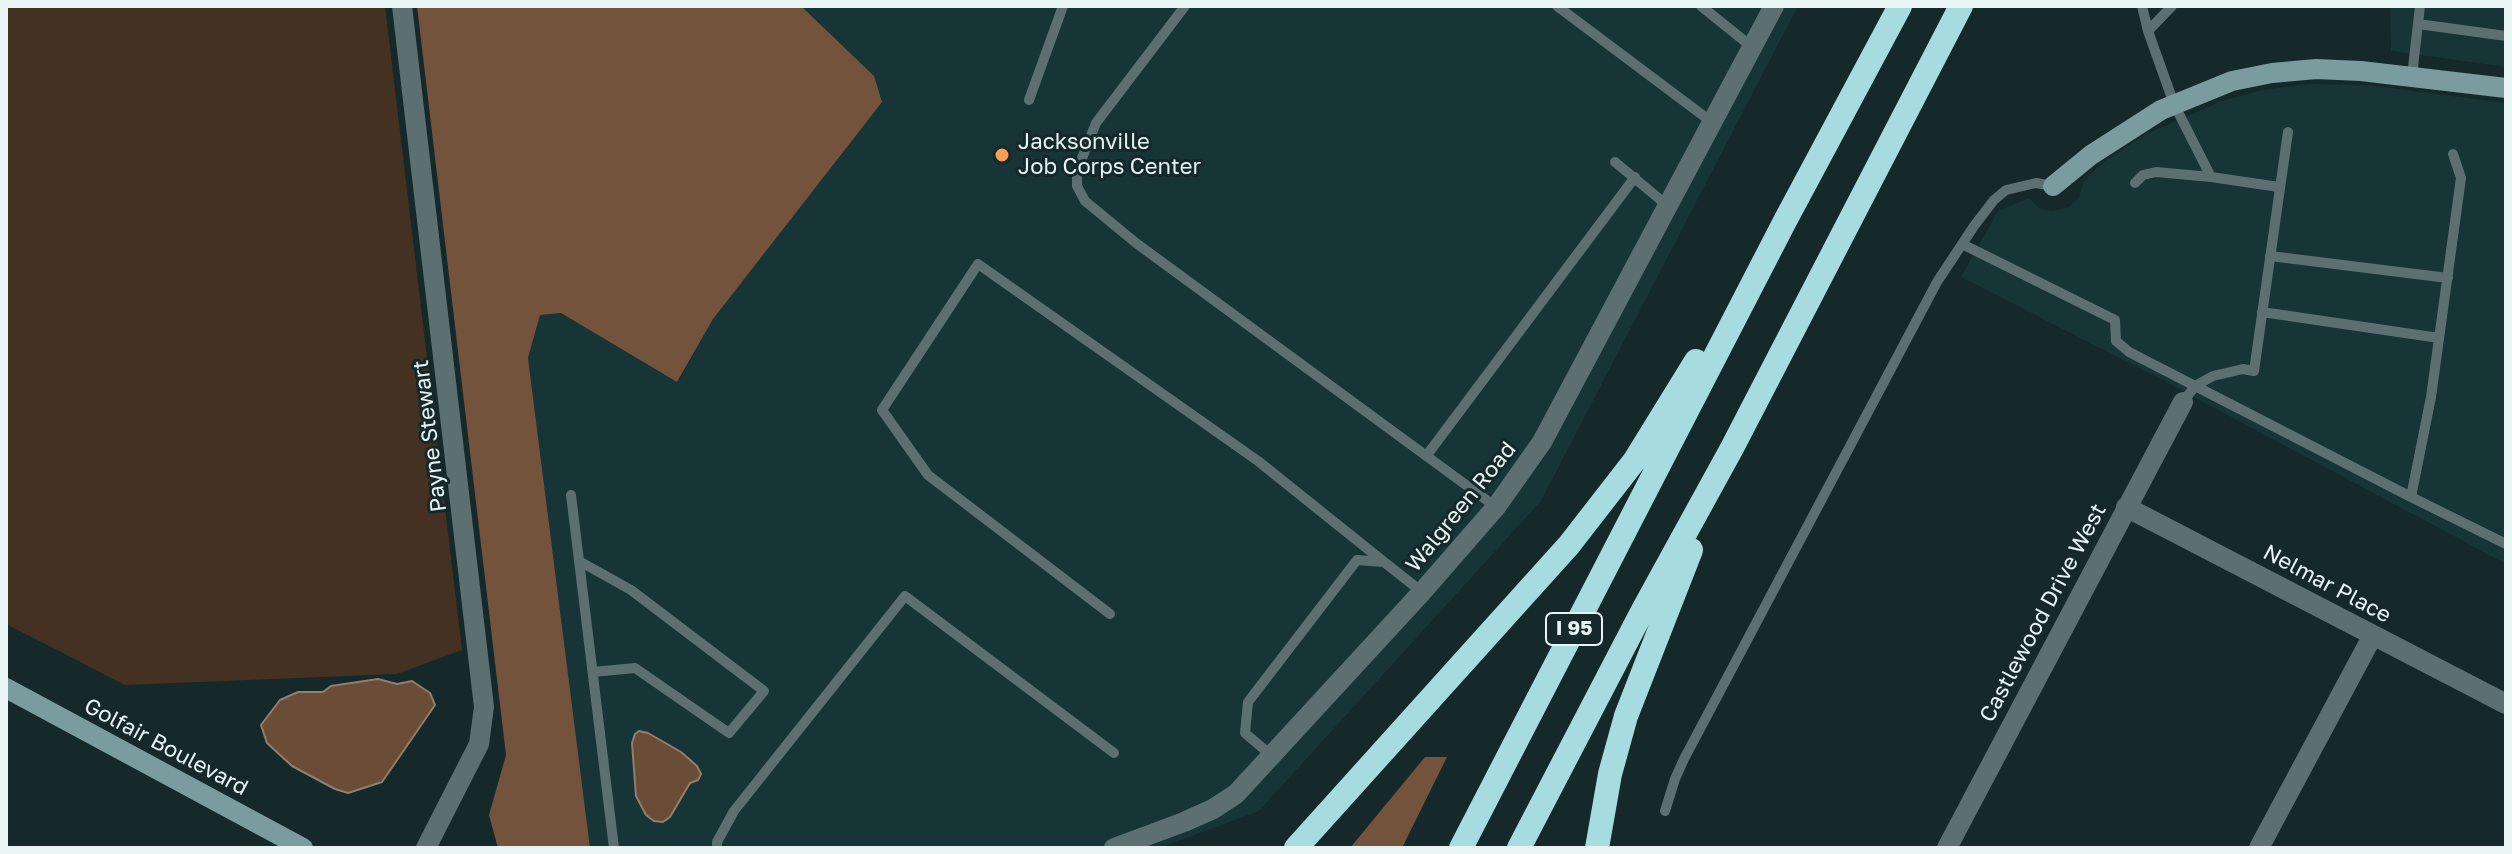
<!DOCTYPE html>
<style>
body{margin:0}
#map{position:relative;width:2512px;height:854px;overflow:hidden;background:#15282a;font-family:"Golos Text",sans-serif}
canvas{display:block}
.frame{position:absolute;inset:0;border:8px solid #e8f3f4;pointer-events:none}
</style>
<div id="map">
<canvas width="2512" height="854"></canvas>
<div class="frame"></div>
</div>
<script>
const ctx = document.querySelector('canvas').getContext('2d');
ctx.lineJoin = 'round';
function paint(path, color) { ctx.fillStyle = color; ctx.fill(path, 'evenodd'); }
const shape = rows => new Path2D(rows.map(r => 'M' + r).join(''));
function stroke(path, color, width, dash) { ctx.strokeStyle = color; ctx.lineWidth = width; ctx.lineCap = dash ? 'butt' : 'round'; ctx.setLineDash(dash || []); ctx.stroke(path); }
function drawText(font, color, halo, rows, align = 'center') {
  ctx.font = font + ' "Golos Text",sans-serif'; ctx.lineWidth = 6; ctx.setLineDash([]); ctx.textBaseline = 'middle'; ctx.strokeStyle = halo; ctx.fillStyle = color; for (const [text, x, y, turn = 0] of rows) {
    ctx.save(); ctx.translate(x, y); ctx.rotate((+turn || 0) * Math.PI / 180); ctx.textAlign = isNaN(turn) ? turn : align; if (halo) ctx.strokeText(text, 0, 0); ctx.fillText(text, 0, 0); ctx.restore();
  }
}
const built = shape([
 [801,6,1798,6,1541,501,1259,811,1160,848,590,848,528,358,540,315,561,313,678,382,713,319,874,76],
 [2390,6,2506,6,2506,67,2391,51],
 [2310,84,2368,85,2506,103,2506,564,2164,381,1961,277,1998,211,2029,198,2040,209,2053,211,2069,207,2079,197,2084,181,2103,162,2148,133,2222,101,2262,90]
]);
const green = shape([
 [6,6,385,6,462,650,397,674,125,685,6,624]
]);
const forest = shape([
 [417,6,801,6,874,76,882,102,713,319,677,382,561,313,540,315,528,358,590,848,498,848,489,815,506,755],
 [1425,757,1447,757,1402,848,1350,848]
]);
const water = shape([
 [378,679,397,684,412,681,430,693,435,705,382,782,348,793,335,789,292,766,267,743,261,725,280,700,298,692,323,692,331,686,378,679],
 [639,731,648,733,681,752,697,766,701,774,698,780,690,783,670,817,663,822,654,821,646,815,636,796,632,743,635,734,639,731]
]);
const lane = shape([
 [1185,6,1096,123,1077,171,1077,186,1085,201,1136,243,1496,507],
 [1557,6,1713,123],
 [1701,6,1752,47],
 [2142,6,2148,31,2174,104,2211,177],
 [2418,24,2506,36],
 [2148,31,2172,6],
 [2412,76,2420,6],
 [1029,100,1063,6],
 [2453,154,2461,178,2431,397,2411,497,2506,544],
 [1615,162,1668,206],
 [2135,183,2143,175,2156,172,2211,177,2279,187],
 [1962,244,2115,320,2116,341,2129,352,2411,497],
 [2270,256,2448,278],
 [2262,312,2439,338],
 [2183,402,2195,386,2213,376,2243,369,2254,371,2288,132],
 [1427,455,1635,177],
 [571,495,614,848],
 [579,561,631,590,764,691,729,733,635,668,593,672],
 [1110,614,928,475,882,410,978,264,1258,461,1384,562],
 [1273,757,1245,733,1248,702,1357,560,1384,562,1422,592],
 [1665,811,1675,779,1684,759,1937,282,1974,226,1994,200,2006,190,2036,183,2053,186],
 [717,848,717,842,734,811,905,596,1114,753]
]);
const street = shape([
 [402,6,484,707,479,744,426,848],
 [2126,507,2506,704],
 [1114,848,1184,822,1213,809,1236,794,1422,592,1496,507,1542,442,1774,6],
 [1947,848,2183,402],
 [2259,848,2373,635]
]);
const secondary = shape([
 [2053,186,2091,155,2161,110,2232,81,2272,73,2316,69,2361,71,2506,88],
 [6,688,303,848]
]);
const highway = shape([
 [1296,848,1569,545,1635,460,1696,361],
 [1461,848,1785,221,1900,6],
 [1519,848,1643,610,1732,448,1961,6],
 [1597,848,1610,774,1626,716,1691,550]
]);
const markers = [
 [1002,155,8,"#fc9d54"]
];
const shields = [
 [1574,629,56]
];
const shieldNames = [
 ["I 95",1574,629]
];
const poiNames = [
 ["Jacksonville",1018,142],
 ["Job Corps Center",1018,167]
];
const streetNames = [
 ["Payne Stewart",430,436,-97],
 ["Walgreen Road",1461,507,-51],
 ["Nelmar Place",2327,584,28],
 ["Castlewood Drive West",2043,613,-62],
 ["Golfair Boulevard",166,747,28]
];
paint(built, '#173436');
paint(green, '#453122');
paint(forest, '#74533d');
paint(water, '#6b4c36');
stroke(water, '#907e6f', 2);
stroke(lane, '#5c7072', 10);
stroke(street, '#5c7072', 20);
stroke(secondary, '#7a9c9e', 20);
stroke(highway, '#a6dce0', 24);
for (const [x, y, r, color] of markers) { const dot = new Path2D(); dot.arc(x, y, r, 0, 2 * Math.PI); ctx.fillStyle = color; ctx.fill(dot); stroke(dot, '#15282a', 3); }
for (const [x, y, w] of shields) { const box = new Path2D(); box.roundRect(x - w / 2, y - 16, w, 32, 6); ctx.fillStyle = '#15282a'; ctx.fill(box); stroke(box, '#e8f3f4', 2); }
drawText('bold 20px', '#e8f3f4', null, shieldNames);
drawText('22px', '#e8f3f4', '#15282a', poiNames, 'left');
drawText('22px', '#e8f3f4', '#15282a', streetNames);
</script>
